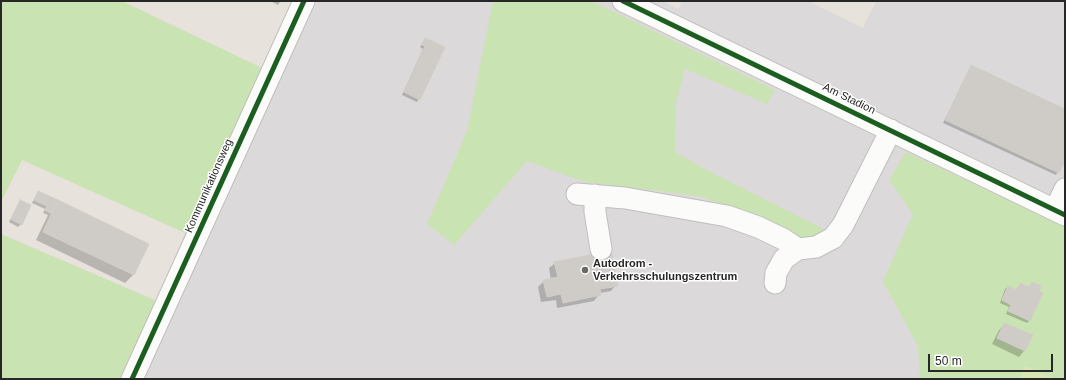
<!DOCTYPE html>
<style>
body{margin:0}
#map{position:relative;width:1066px;height:380px;overflow:hidden;background:#e7e2dc;font-family:Helvetica,sans-serif}
canvas{display:block}
.frame{position:absolute;inset:0;border:2px solid #272727;pointer-events:none}
.scale{position:absolute;left:928px;top:354px;width:125px;height:18px;box-sizing:border-box;border:2px solid #272727;border-top:0;padding-left:5px;font-size:12px;line-height:14px;white-space:nowrap;color:#272727;-webkit-text-stroke:3px #fff;paint-order:stroke}
</style>
<div id="map">
<canvas width="1066" height="380"></canvas>
<div class="frame"></div>
<div class="scale">50 m</div>
</div>
<script>
const ctx = document.querySelector('canvas').getContext('2d');
ctx.lineJoin = 'round';
function paint(path, color) { ctx.fillStyle = color; ctx.fill(path, 'evenodd'); }
const shape = rows => new Path2D(rows.map(r => 'M' + r).join(''));
function stroke(path, color, width, dash) { ctx.strokeStyle = color; ctx.lineWidth = width; ctx.lineCap = dash ? 'butt' : 'round'; ctx.setLineDash(dash || []); ctx.stroke(path); }
function drawText(font, color, halo, rows, align = 'center') {
  ctx.font = font + ' Helvetica,sans-serif'; ctx.lineWidth = 3; ctx.setLineDash([]); ctx.textBaseline = 'middle'; ctx.strokeStyle = halo; ctx.fillStyle = color; for (const [text, x, y, turn = 0] of rows) {
    ctx.save(); ctx.translate(x, y); ctx.rotate((+turn || 0) * Math.PI / 180); ctx.textAlign = isNaN(turn) ? turn : align; if (halo) ctx.strokeText(text, 0, 0); ctx.fillText(text, 0, 0); ctx.restore();
  }
}
const industrial = shape([
 [292,1,663,1,678,9,682,1,808,1,863,28,876,1,1065,1,1065,379,122,379,157,301,185,233]
]);
const green = shape([
 [1,1,122,1,262,68,185,233,22,160,1,202],
 [493,1,592,1,775,90,767,104,685,69,676,102,675,152,703,168,824,229,815,237,797,238,752,215,698,196,585,182,527,161,454,245,427,224,467,131],
 [906,152,1065,227,1065,379,1055,379,1026,366,1020,379,920,379,918,347,883,281,913,214,889,180],
 [1,234,157,301,122,379,1,379]
]);
const pitch = shape([
 [1025,366,1055,379,1020,379]
]);
const shadow = shape([
 [270,1,281,1,278,5],
 [425,39,443,48,417,102,402,95,423,49,420,47],
 [971,66,1065,110,1065,158,1056,175,943,123],
 [38,192,133,275,125,283,36,240,48,215,43,213,45,209,32,203],
 [20,201,21,224,18,227,9,222],
 [555,263,616,285,611,291,600,293,594,301,557,308,556,300,541,302,538,287,544,281,551,280,549,268],
 [1032,283,1030,320,1027,323,1006,314,1009,307,1000,303,1005,289,1008,287,1016,290,1020,284,1029,288],
 [1005,324,1031,336,1024,351,1019,357,992,344,999,330]
]);
const building = shape([
 [425,38,445,47,420,100,404,92,425,46,422,45,425,38],
 [971,65,1065,109,1065,161,1059,173,945,120,971,65],
 [38,191,58,200,52,214,45,210,47,206,34,200,38,191],
 [20,200,31,205,22,225,11,219,20,200],
 [58,200,149,244,134,275,43,232,58,200],
 [611,251,618,286,600,289,601,295,563,303,561,294,547,297,543,280,558,277,554,262,611,251],
 [1032,282,1041,286,1039,291,1043,293,1030,321,1008,311,1011,305,1002,300,1008,286,1017,290,1020,283,1030,287,1032,282],
 [1004,323,1033,335,1025,351,997,338,1004,323]
]);
const minor = shape([
 [623,1,1065,215],
 [577,194,625,198,727,216,758,227,783,239,798,249],
 [595,195,595,212,601,249],
 [1055,210,1065,189],
 [775,283,776,273,784,259,798,249,816,247,833,238,843,225,891,130],
 [132,379,304,1]
]);
const cycleway = shape([
 [623,1,1065,215],
 [132,379,304,1]
]);
const markers = [
 [585,270,4,"#6a6866"]
];
const streetNames = [
 ["Am Stadion",849,99,26],
 ["Kommunikationsweg",209,186,-66]
];
const poiNames = [
 ["Autodrom -",593,264],
 ["Verkehrsschulungszentrum",593,277]
];
paint(industrial, '#dcd9db');
paint(green, '#cae3b3');
paint(pitch, '#d6e7b1');
paint(shadow, '#0003');
paint(building, '#cfccc8');
stroke(building, '#d2cec8', 1);
stroke(minor, '#c0bebe', 23);
stroke(minor, '#fbfbfa', 21);
stroke(cycleway, '#1b5e20', 5);
for (const [x, y, r, color] of markers) { const dot = new Path2D(); dot.arc(x, y, r, 0, 2 * Math.PI); ctx.fillStyle = color; ctx.fill(dot); stroke(dot, '#fff', 1.5); }
drawText('11px', '#272727', '#fff', streetNames);
drawText('bold 11px', '#272727', '#fff', poiNames, 'left');
</script>
